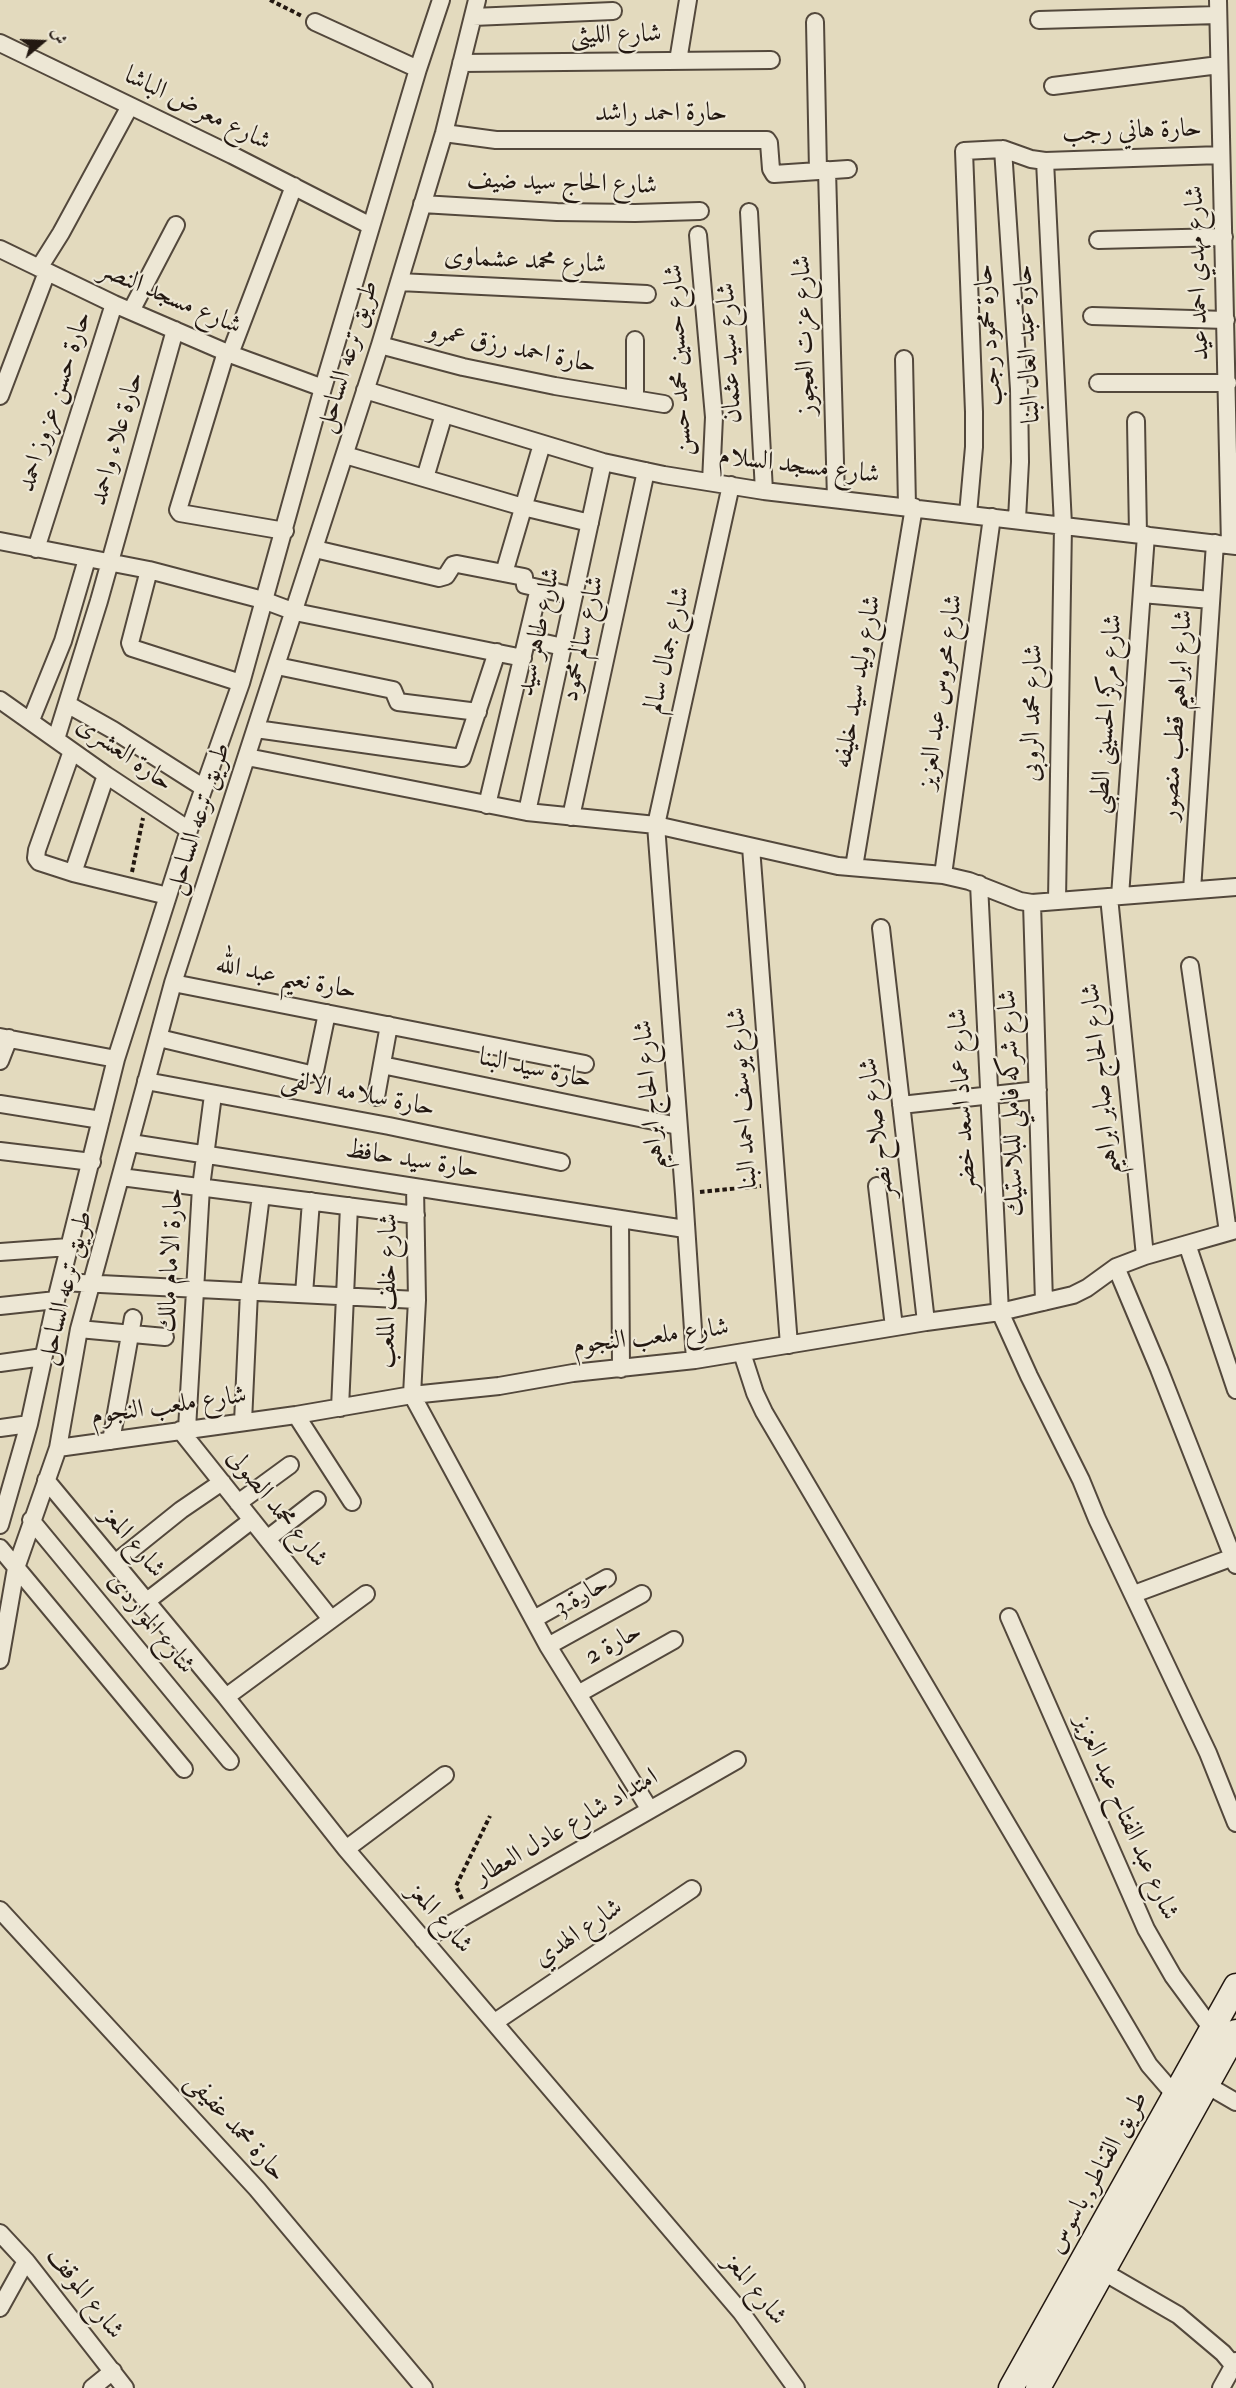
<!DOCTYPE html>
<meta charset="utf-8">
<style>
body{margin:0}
#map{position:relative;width:1236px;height:2388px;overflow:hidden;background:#e3dabe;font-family:"IM FELL Double Pica",Amiri,serif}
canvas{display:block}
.north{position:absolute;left:12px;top:12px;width:60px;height:60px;-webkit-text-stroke:4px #ede7d5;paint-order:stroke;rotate:71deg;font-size:16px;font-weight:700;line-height:24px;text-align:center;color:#231811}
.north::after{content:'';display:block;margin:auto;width:21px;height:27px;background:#231811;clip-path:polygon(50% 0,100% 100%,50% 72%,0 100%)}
</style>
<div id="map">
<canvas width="1236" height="2388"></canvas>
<div class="north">ش</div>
</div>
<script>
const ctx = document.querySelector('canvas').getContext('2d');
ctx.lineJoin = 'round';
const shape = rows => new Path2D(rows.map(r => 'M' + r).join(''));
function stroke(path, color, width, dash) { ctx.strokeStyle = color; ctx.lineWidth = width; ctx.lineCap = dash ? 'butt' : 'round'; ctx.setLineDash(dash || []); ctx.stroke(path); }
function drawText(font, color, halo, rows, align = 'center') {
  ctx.font = font + ' "IM FELL Double Pica",Amiri,serif'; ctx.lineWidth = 4.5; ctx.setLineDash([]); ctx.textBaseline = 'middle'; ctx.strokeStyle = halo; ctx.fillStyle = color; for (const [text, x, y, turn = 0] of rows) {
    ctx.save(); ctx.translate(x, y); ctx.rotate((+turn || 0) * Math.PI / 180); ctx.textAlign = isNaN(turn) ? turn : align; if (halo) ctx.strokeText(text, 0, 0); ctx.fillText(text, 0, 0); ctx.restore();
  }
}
const path = shape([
 [270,0,302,16],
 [132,872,143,818],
 [700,1192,761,1186],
 [462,1899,456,1886,490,1816]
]);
const minor = shape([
 [1218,0,1230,545],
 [473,17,613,11],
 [1039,20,1218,15],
 [315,22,418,69],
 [815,22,818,171],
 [0,43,232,155,371,226],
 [678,61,688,0],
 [461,63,771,60],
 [1053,86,1219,65],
 [444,133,496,140,767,140,769,143,771,169,774,174,848,169],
 [1003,149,1019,389,1020,462,1017,519],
 [1045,161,1063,525,1057,901],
 [827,170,836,499],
 [422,204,557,212,635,213,700,211],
 [749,212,764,491],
 [698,235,714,417,711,482],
 [1098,240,1224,237],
 [0,249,114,304,230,354,323,388],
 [39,268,61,233,130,106],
 [399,282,647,294],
 [131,311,176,225],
 [1092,316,1226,320],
 [380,345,463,367,555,386,664,404],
 [226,352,178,510,180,513,285,531],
 [230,354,294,186],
 [904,359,907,506],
 [1098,383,1228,383],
 [365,390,603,462,664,475,764,491,1236,546],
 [0,396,47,272],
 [635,399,635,340],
 [1136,421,1138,534],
 [345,455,523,507,590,523],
 [425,478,444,414],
 [968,514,974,447,974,412,964,151,1003,149,1031,159,1045,161,1221,155],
 [0,541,149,570,263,600,295,612,523,658],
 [36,549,114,304],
 [315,549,439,578,446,576,453,565,457,564,524,577,525,585,574,596],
 [149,570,130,643,132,648,241,683],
 [504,573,542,444],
 [1142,594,1211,600],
 [527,639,563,647],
 [277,666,393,690,398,702,478,712],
 [0,700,106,775,189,830],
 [67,704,113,730,204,788],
 [31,720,63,641,87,559],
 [256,729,462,758,497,652],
 [56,739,99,601,175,330],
 [72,751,37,850,36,858,39,862,73,873,168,896],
 [247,757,527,812,656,825,838,866,943,875,969,881,1020,901,1032,903,1236,887],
 [487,805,539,588],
 [527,812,603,462],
 [571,817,646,471],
 [751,847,789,1345],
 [854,867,914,507],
 [73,873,106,775],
 [943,875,992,517],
 [979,884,1000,1312,1029,1376,1081,1480,1097,1519,1208,1753,1236,1823],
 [1192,890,1215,543],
 [1120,896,1146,535],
 [1109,897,1145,1256],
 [1032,903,1044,1302],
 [881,928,926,1322],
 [1190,966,1228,1232],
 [173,983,585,1064],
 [0,1037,116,1059],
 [159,1038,310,1074,315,1071,327,1013],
 [0,1061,9,1038],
 [382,1065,678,1126],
 [146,1081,389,1126,561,1162],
 [376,1097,389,1025],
 [0,1104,101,1120],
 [901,1105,1038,1090],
 [131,1143,685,1229],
 [0,1151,92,1162],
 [121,1177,416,1215],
 [877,1186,894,1327],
 [415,1187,417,1300,412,1395,548,1646,650,1810],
 [620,1219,621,1369],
 [1187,1244,1236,1390],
 [0,1252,69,1247],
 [1116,1267,1159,1369,1236,1565],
 [61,1282,417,1300],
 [304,1294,311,1201],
 [0,1306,56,1300],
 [79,1329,165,1337],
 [742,1353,755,1393,764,1412,1149,2065,1175,2095],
 [695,1360,684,1194,656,825,731,485],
 [0,1363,43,1357],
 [340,1408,349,1206],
 [296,1415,352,1502],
 [243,1422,249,1292,261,1195],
 [0,1428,29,1424],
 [187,1429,201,1187,213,1095],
 [180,1430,331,1619],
 [111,1441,133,1318],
 [58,1448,296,1415,412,1395,499,1386,573,1373,695,1360,926,1322,1000,1312,1073,1295,1087,1288,1116,1267,1145,1256,1236,1230],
 [46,1480,226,1697,346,1849,741,2312,796,2388],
 [238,1503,290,1465],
 [31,1520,230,1761],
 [0,1525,29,1424,56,1300,116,1059,189,830,241,683,323,388,418,69,441,0],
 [267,1539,317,1500],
 [0,1548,184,1769],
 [115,1563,181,1510,222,1482],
 [1134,1594,1236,1556],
 [147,1601,252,1520],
 [1009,1617,1146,1929,1173,1976,1212,2029],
 [534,1619,607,1578],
 [548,1646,642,1594],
 [0,1660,16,1568,58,1448,79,1329,173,983,380,345,444,133,477,0],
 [578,1694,674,1640],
 [226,1697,366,1594],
 [346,1849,445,1775],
 [0,1910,257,2189,424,2388],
 [423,1940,737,1760],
 [495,2022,692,1889],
 [1198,2080,1236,2102],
 [0,2233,26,2261,125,2388],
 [1102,2271,1178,2315,1223,2353,1233,2365],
 [0,2308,26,2261],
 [92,2388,113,2371],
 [1221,2388,1236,2361]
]);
const secondary = shape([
 [1011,2388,1236,1986],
 [1038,2388,1236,2032]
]);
const streetNames = [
 ["شارع الليثى",616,36,-1],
 ["شارع معرض الباشا",197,110,26],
 ["حارة احمد راشد",661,114],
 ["حارة هاني رجب",1132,132,-2],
 ["شارع الحاج سيد ضيف",562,184,2],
 ["شارع محمد عشماوى",525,262,3],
 ["شارع مهدي احمد عيد",1199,273,-92],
 ["شارع مسجد النصر",170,299,23],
 ["شارع عزت العجوز",806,335,-92],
 ["حارة محمود رجب",990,335,-94],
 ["حارة عبد العال البنا",1029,344,-93],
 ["حارة احمد رزق عمرو",512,349,12],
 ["شارع سيد عثمان",731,353,-93],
 ["طريق ترعه الساحل",349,357,-73],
 ["شارع حسين محمد حسن",680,360,-93],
 ["حارة حسن عزوز احمد",56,402,-72],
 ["حارة علاء واحمد",118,439,-74],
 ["شارع مسجد السلام",799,467,7],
 ["شارع طاهر سيد",540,632,-78],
 ["شارع سالم محمود",584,639,-78],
 ["شارع جمال سالم",669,650,-77],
 ["شارع وليد سيد خليفه",859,682,-80],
 ["شارع محروس عبد العزيز",942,692,-82],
 ["شارع محمد الروبى",1034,713,-89],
 ["شارع مركز الحسينى الطبى",1108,714,-86],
 ["شارع ابراهيم قطب منصور",1178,715,-86],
 ["حارة العشرى",124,755,35],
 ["طريق ترعه الساحل",200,819,-72],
 ["حارة نعيم عبد الله",286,979,11],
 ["حارة سيد البنا",535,1070,12],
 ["شارع الحاج صابر ابراهيم",1102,1079,-96],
 ["حارة سلامه الالفى",358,1095,11],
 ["شارع الحاج ابراهيم",651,1095,-95],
 ["شارع يوسف احمد البنا",744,1098,-94],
 ["شارع عماد اسعد خضر",964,1100,-93],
 ["شارع شركه فاملي للبلاستيك",1013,1103,-92],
 ["شارع صلاح نصر",878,1128,-97],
 ["حارة سيد حافظ",412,1161,9],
 ["حارة الامام مالك",172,1260,-87],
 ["طريق ترعه الساحل",67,1288,-76],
 ["شارع خلف الملعب",389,1291,-89],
 ["شارع ملعب النجوم",651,1338,-7],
 ["شارع ملعب النجوم",169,1407,-8],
 ["شارع محمد الصولى",276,1509,51],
 ["شارع المعز",132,1543,50],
 ["حارة 3",582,1597,-29],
 ["شارع المواردى",150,1624,51],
 ["حارة 2",614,1645,-29],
 ["شارع عبد الفتاح عبد العزيز",1125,1818,66],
 ["امتداد شارع عادل العطار",567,1828,-30],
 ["شارع المعز",439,1919,49],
 ["شارع الهدي",579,1934,-34],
 ["حارة محمد عفيفى",235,2128,48],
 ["طريق القناطر, باسوس",1099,2173,-61],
 ["شارع المعز",754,2290,51],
 ["شارع الموقف",84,2294,52]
];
stroke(minor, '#53483c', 20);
stroke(secondary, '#231811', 27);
stroke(path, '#231811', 4, [4.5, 3]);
stroke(minor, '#ede7d5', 16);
stroke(secondary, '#ede7d5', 24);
drawText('26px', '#231811', '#ede7d5', streetNames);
</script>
